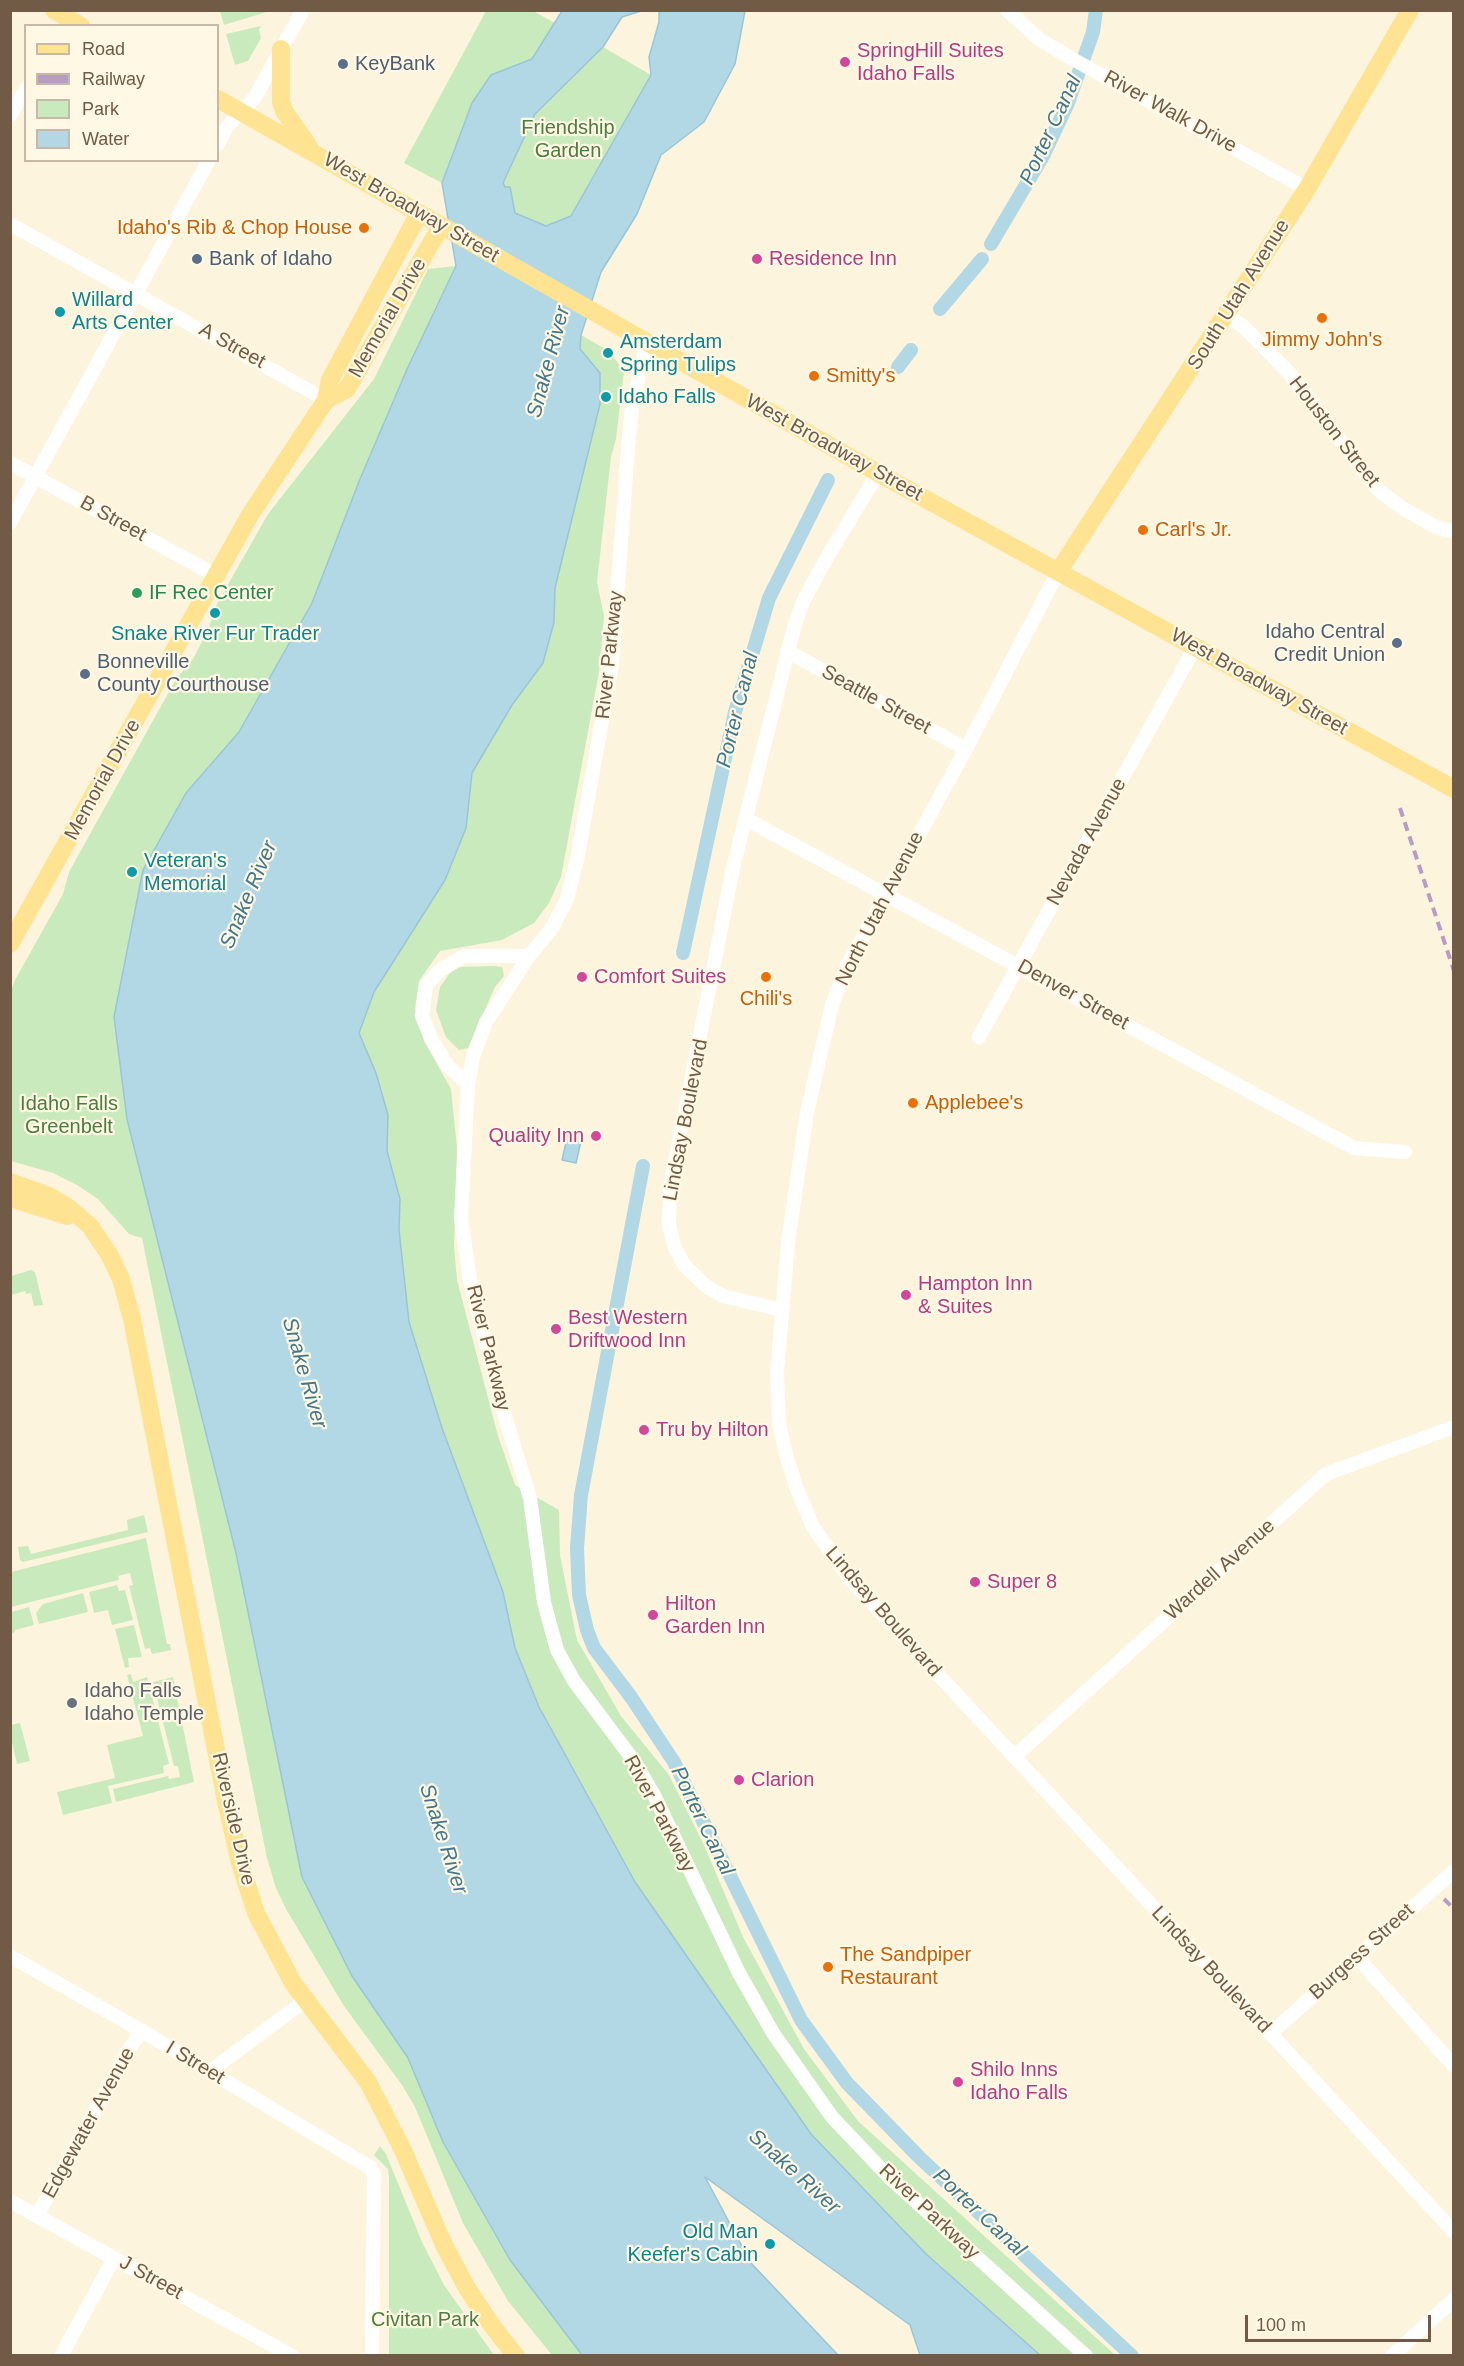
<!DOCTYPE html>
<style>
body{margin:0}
#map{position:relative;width:1464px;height:2366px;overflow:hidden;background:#fdf4dd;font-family:Helvetica,sans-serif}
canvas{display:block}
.frame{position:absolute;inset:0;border:12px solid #725b46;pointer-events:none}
.legend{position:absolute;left:24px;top:24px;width:195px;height:138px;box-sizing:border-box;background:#fff8e4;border:2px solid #c7b9a5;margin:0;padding:8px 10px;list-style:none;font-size:18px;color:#725b46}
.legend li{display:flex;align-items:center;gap:12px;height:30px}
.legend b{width:30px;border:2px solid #c7b9a5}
.scale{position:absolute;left:1245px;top:2315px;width:186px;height:27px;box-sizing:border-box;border:3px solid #725b46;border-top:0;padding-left:8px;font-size:18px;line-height:21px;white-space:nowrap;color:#725b46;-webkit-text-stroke:4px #fff8e4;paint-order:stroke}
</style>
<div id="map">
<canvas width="1464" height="2366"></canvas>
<div class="frame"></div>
<ul class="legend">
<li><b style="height:8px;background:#fee393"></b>Road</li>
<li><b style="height:8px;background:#b79dc5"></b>Railway</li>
<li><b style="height:16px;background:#c9eabc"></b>Park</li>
<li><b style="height:16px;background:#b2d8e6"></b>Water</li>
</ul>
<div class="scale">100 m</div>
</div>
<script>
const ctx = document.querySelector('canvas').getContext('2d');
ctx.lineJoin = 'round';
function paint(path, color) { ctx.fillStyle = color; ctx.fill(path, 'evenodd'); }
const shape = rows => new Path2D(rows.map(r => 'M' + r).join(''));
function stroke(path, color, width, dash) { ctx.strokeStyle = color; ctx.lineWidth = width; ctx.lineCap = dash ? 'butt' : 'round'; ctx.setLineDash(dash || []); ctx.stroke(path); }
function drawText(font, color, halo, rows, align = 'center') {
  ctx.font = font + ' Helvetica,sans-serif'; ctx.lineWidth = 4.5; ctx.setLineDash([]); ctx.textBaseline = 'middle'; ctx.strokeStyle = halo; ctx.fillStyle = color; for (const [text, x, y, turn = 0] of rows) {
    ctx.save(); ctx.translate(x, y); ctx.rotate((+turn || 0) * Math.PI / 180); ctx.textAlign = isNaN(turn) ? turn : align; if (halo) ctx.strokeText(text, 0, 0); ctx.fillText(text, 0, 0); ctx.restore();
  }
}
const green = shape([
 [220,11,270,11,224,25],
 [486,11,533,11,555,23,532,59,491,75,472,103,442,183,404,163],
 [261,26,259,30,261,38,248,61,235,65,226,34],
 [603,47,651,75,571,216,545,226,515,213,510,187,505,188,503,183,535,114],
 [456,266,408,367,360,479,312,603,239,732,186,793,129,948,114,1017,127,1119,236,1553,302,1877,352,1976,408,2058,443,2142,510,2260,582,2355,552,2355,508,2301,463,2223,415,2107,402,2085,344,2006,286,1909,276,1888,267,1858,142,1238,129,1234,98,1199,77,1185,53,1173,11,1161,10,994,15,980,63,894,69,872,176,679,193,659,208,630,217,604,268,514,374,379,428,269],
 [581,335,609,351,624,371,616,439,611,457,597,582,604,616,599,672,561,877,549,903,534,923,502,940,440,951,419,981,415,1009,424,1041,451,1089,457,1148,454,1246,457,1280,498,1436,515,1485,559,1510,560,1555,577,1640,621,1716,669,1775,704,1845,743,1937,804,2049,858,2121,1115,2355,1040,2355,926,2254,811,2134,635,1882,539,1707,515,1648,503,1592,442,1428,409,1322,399,1230,400,1199,387,1151,388,1115,376,1073,359,1033,374,992,445,880,466,828,472,773,512,705,543,663,554,622,555,588,600,373,580,350],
 [494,966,502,967,504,976,495,987,468,1048,459,1050,446,1037,436,1010,440,987,450,973,460,967],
 [31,1270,35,1272,43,1305,34,1306,31,1293,26,1294,25,1291,11,1295,11,1276],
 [144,1515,148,1532,23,1562,20,1560,18,1547,28,1546,31,1554,128,1530,127,1520],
 [146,1538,167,1644,170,1644,171,1650,152,1654,150,1648,145,1649,129,1586,133,1585,130,1573,118,1576,119,1580,11,1607,11,1572],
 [117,1585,119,1591,125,1590,133,1620,112,1625,108,1610,94,1613,89,1592],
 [83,1593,88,1612,39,1624,36,1613,43,1604],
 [29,1607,34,1625,15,1630,15,1632,11,1634,11,1612],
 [134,1625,142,1657,128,1658,129,1667,125,1668,115,1629],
 [131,1674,133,1682,147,1677,169,1764,163,1766,164,1773,108,1786,112,1803,63,1815,57,1792,115,1778,107,1745,143,1736,127,1675],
 [173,1677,194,1782,116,1802,113,1789,168,1776,169,1779,180,1777,178,1766,174,1766,153,1682],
 [20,1723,30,1761,17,1764,11,1738,11,1725],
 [380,2146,386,2154,422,2242,444,2285,494,2355,389,2355,389,2179,388,2169,374,2155]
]);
const water = shape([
 [562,11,641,11,622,17,603,47,535,114,503,183,505,187,510,187,515,213,546,226,571,216,651,75,649,57,659,22,659,11,745,11,735,64,704,122,661,155,637,214,601,272,581,335,580,349,600,373,600,404,555,588,554,622,543,663,512,705,472,773,466,828,445,880,374,992,359,1033,376,1073,388,1115,387,1151,400,1199,399,1230,409,1322,442,1428,503,1592,515,1648,539,1707,635,1882,811,2134,926,2254,1040,2355,920,2355,910,2325,705,2177,751,2263,838,2355,582,2355,510,2260,443,2142,408,2058,352,1976,302,1877,236,1553,127,1119,114,1017,143,870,186,793,239,732,312,603,360,479,408,367,456,266,442,183,472,103,491,75,532,59,562,11],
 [568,1134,582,1137,576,1163,562,1160,568,1134]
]);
const canal = shape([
 [991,244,1043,156,1068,103,1093,32,1096,10],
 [940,309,982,259],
 [898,367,911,350],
 [683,953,735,712,769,598,828,480],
 [643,1166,581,1495,577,1548,579,1595,587,1630,594,1648,631,1697,674,1762,801,2020,847,2083,919,2157,1132,2356]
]);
const minor = shape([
 [1007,10,1039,39,1069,57,1307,189],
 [10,116,26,89],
 [218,144,227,127,255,97,303,10],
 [10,224,326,400],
 [1227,315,1245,328,1292,376,1377,489,1402,508,1436,527,1454,532],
 [647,342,632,406,628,448,612,664,578,855,567,899,552,928,529,956,486,1022,473,1057,468,1085,461,1218,470,1281,502,1407,530,1498,544,1602,557,1650,574,1681,634,1761,654,1795,739,1973,773,2033,832,2117,889,2177,1086,2356],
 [10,463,215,575],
 [10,523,209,160],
 [1058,572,966,749,847,966,832,1005,807,1112,788,1243,777,1373,779,1422,785,1451,796,1487,813,1527,850,1579,1454,2232],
 [787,651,966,749],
 [746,819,1354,1148,1405,1152],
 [979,1037,1195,647],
 [468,1085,447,1065,432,1040,422,1016,426,986,440,970,464,956,529,956],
 [782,1310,723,1296,706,1286,684,1265,675,1248,669,1226,670,1187,733,868,794,628,803,602,822,566,878,473],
 [1014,1757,1326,1474,1454,1427],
 [10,1956,142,2031,371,2168,374,2175,372,2356],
 [1357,1957,1454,2066],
 [1270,2034,1454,1871],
 [209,2072,306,2000],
 [10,2201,292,2356],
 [37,2216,129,2049,142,2031],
 [61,2356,114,2258],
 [1392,2356,1454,2299]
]);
const major = shape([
 [54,10,81,26],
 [281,49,281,102,284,111,310,148],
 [218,99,878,473,1454,789],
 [326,400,347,389,441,226],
 [1058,572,1307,189,1410,10],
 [10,944,250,515,326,400,330,380,419,213],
 [10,1182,49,1196,69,1208,90,1226,109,1254,121,1279,132,1319,227,1806,240,1863,256,1913,293,1983,368,2082,402,2148,444,2245,467,2288,493,2327,516,2356],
 [10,1198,67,1216]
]);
const rail = shape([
 [1400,808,1454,971],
 [1444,1899,1454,1909]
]);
const markers = [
 [845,62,6,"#d1479c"],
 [343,64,6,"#5c6f8a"],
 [364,228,6,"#e8710a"],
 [197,259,6,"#5c6f8a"],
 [757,259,6,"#d1479c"],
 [60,312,6,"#0f9aa8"],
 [1322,318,6,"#e8710a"],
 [608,353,6,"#0f9aa8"],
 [814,376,6,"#e8710a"],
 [606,397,6,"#0f9aa8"],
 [1143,530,6,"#e8710a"],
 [137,593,6,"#2e9e5b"],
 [215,613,6,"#0f9aa8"],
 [1397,643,6,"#5c6f8a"],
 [85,674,6,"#5c6f8a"],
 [132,872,6,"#0f9aa8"],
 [582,977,6,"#d1479c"],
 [766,977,6,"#e8710a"],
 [913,1103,6,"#e8710a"],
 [596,1136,6,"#d1479c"],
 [906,1295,6,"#d1479c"],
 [556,1329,6,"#d1479c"],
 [644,1430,6,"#d1479c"],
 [975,1582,6,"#d1479c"],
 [653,1615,6,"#d1479c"],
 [72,1703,6,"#6b7280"],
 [739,1780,6,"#d1479c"],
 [828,1967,6,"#e8710a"],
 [958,2082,6,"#d1479c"],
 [770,2244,6,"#0f9aa8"]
];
const hotelNames = [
 ["SpringHill Suites",857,51],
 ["Idaho Falls",857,74],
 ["Residence Inn",769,259],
 ["Comfort Suites",594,977],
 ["Quality Inn",584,1136,"right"],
 ["Hampton Inn",918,1284],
 ["& Suites",918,1307],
 ["Best Western",568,1318],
 ["Driftwood Inn",568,1341],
 ["Tru by Hilton",656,1430],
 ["Super 8",987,1582],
 ["Hilton",665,1604],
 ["Garden Inn",665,1627],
 ["Clarion",751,1780],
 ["Shilo Inns",970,2070],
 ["Idaho Falls",970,2093]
];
const serviceNames = [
 ["KeyBank",355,64],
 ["Bank of Idaho",209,259],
 ["Idaho Central",1385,632,"right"],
 ["Credit Union",1385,655,"right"],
 ["Bonneville",97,662],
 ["County Courthouse",97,685]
];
const streetNames = [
 ["River Walk Drive",1170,112,29],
 ["West Broadway Street",411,208,30],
 ["South Utah Avenue",1239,295,-58],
 ["Memorial Drive",388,318,-60],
 ["A Street",232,346,29],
 ["Houston Street",1334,432,52],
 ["West Broadway Street",834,448,29],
 ["B Street",113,519,29],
 ["River Parkway",610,655,-84],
 ["West Broadway Street",1259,682,29],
 ["Seattle Street",876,700,29],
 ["Memorial Drive",103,780,-61],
 ["Nevada Avenue",1087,842,-61],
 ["North Utah Avenue",880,909,-63],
 ["Denver Street",1073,995,29],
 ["Lindsay Boulevard",686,1120,-79],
 ["River Parkway",488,1348,76],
 ["Wardell Avenue",1220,1570,-42],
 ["Lindsay Boulevard",883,1612,49],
 ["River Parkway",659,1814,62],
 ["Riverside Drive",233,1819,77],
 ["Burgess Street",1362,1952,-42],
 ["Lindsay Boulevard",1211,1970,47],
 ["I Street",195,2063,31],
 ["Edgewater Avenue",89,2123,-61],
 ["River Parkway",929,2212,43],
 ["J Street",151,2278,29]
];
const parkNames = [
 ["Friendship",568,128],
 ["Garden",568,151],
 ["Idaho Falls",69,1104],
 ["Greenbelt",69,1127],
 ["Civitan Park",425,2320]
];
const foodNames = [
 ["Idaho's Rib & Chop House",352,228,"right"],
 ["Jimmy John's",1322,340,"center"],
 ["Smitty's",826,376],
 ["Carl's Jr.",1155,530],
 ["Chili's",766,999,"center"],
 ["Applebee's",925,1103],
 ["The Sandpiper",840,1955],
 ["Restaurant",840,1978]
];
const cultureNames = [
 ["Willard",72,300],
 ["Arts Center",72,323],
 ["Amsterdam",620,342],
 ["Spring Tulips",620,365],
 ["Idaho Falls",618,397],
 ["Snake River Fur Trader",215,634,"center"],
 ["Veteran's",144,861],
 ["Memorial",144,884],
 ["Old Man",758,2232,"right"],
 ["Keefer's Cabin",758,2255,"right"]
];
const leisureNames = [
 ["IF Rec Center",149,593]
];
const worshipNames = [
 ["Idaho Falls",84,1691],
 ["Idaho Temple",84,1714]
];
const waterNames = [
 ["Porter Canal",1051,130,-65],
 ["Snake River",549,362,-75],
 ["Porter Canal",738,710,-76],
 ["Snake River",249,895,-67],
 ["Snake River",304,1373,74],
 ["Porter Canal",702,1821,64],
 ["Snake River",443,1839,72],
 ["Snake River",794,2172,42],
 ["Porter Canal",979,2213,43]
];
paint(green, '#c9eabc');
paint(water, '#b2d8e6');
stroke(water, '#98c6d8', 1.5);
stroke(canal, '#b2d8e6', 14);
stroke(minor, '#fff', 14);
stroke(major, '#fee393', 18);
stroke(rail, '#b79dc5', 4, [9, 6]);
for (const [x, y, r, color] of markers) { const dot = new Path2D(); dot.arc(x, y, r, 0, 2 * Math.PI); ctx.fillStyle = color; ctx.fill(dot); stroke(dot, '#fff8e4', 2); }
drawText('20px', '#b23c85', '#fff8e4', hotelNames, 'left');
drawText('20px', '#4e5e75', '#fff8e4', serviceNames, 'left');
drawText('20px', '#725b46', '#fff8e4', streetNames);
drawText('20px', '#4b7e40', '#fff8e4', parkNames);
drawText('20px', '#c56008', '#fff8e4', foodNames, 'left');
drawText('20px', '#0d838f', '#fff8e4', cultureNames, 'left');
drawText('20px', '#27864d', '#fff8e4', leisureNames, 'left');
drawText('20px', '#5b616d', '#fff8e4', worshipNames, 'left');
drawText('italic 21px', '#42788e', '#fff8e4', waterNames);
</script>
